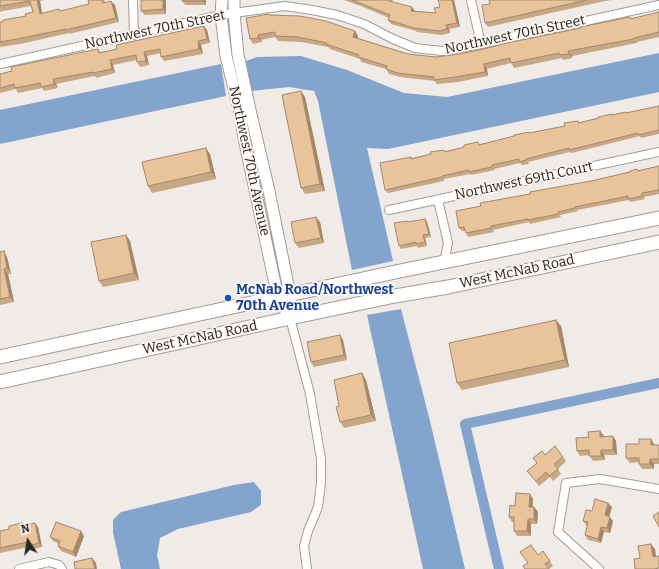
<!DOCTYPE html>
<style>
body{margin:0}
#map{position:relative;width:659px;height:569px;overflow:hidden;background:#f0ebe6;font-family:Bitter,serif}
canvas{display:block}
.north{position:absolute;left:8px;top:521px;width:40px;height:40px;-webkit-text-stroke:3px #fef8f3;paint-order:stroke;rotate:348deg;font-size:11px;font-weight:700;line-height:16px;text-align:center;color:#282624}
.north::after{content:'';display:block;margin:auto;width:14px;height:18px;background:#282624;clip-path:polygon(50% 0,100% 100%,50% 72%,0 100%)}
</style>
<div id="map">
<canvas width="659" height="569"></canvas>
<div class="north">N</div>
</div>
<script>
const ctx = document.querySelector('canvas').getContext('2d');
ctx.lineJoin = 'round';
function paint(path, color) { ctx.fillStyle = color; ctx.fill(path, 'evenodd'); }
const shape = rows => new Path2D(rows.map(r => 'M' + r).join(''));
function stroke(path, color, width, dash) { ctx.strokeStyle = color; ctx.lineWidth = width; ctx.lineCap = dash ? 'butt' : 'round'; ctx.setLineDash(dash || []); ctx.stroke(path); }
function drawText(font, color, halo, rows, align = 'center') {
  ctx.font = font + ' Bitter,serif'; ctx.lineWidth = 3.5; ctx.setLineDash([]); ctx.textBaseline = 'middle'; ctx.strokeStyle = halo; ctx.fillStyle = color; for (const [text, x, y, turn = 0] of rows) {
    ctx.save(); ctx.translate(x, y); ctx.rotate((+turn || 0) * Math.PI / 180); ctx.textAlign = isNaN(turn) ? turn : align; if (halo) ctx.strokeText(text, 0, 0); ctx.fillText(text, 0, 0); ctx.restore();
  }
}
const water = shape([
 [659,53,659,92,388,149,367,148,393,261,352,270,318,101,314,91,289,87,251,91,246,61,257,57,301,56,347,70,404,93,447,97],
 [221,64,226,96,0,144,0,110],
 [401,309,429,417,465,569,423,569,367,315],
 [254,482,261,491,261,505,251,512,178,529,160,538,157,555,160,569,121,569,113,532,113,520,121,512,234,485]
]);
const canal = shape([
 [499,569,465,424,659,383]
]);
const street = shape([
 [133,0,134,35],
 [471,0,481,44],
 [0,64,221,15,234,13,285,6,312,10,337,15,364,24,393,39,415,48,442,51,481,44,659,5],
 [438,200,448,243,444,263],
 [389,210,659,152],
 [290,318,310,394,321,459,321,483,318,507,308,531,304,546,307,569],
 [19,569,49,562,59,565,62,569],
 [599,569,558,532,566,483,600,479,659,489]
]);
const secondary = shape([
 [222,0,221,15,226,56,240,113,244,138,278,298,290,318],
 [234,0,234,13,238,55,250,110,269,191,290,295,290,318]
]);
const primary = shape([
 [0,357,400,271,659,218],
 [0,382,290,318,395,296,448,287,659,242]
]);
const wall = shape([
 [0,0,44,0,40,1,42,13,59,9,60,11,89,4,88,0,104,0,105,2,115,5,119,22,69,34,69,33,20,44,0,47,0,22,26,16,33,12,31,6,3,11,0,12],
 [166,0,166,14,145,15,141,11],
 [182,0,206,0,206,5,185,5],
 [344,0,393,0,392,2,415,11,436,13,440,7,454,0,460,27,449,29,450,33,442,35,417,32,416,31,391,24,388,20,389,18,361,6],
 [489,0,612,0,605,1,488,27,485,23,490,4],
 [659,12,659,37,637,42,637,43,572,56,572,58,563,60,562,58,514,68,511,63,487,69,488,76,458,82,437,84,435,81,400,77,389,74,386,69,361,62,360,59,330,49,328,47,301,42,278,41,275,37,261,40,262,42,253,44,250,39,269,14,270,15,355,31,358,36,358,38,408,54,436,57,459,54,631,19],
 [204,26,207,30,210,43,201,45,203,54,164,61,161,57,161,53,147,56,149,65,140,67,137,62,137,60,113,65,115,73,96,78,95,76,56,84,58,88,44,91,42,88,18,93,16,89,0,93,0,74,98,49,101,53,117,49],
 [305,97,325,191,305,194,301,188],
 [659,106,659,134,641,138,640,136,572,153,570,152,528,162,529,164,522,165,520,163,494,169,495,170,471,175,470,174,444,179,444,181,388,193,385,190,411,157,412,158,431,154,444,150,445,151,480,144,565,126,578,121,579,123,612,114,613,115,626,112,626,113],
 [210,154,216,179,152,193,148,186],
 [659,166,659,194,644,197,645,199,630,202,629,200,577,210,578,211,560,215,561,217,530,224,529,222,493,230,494,232,468,237,465,231,462,231,459,228,481,206,530,194],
 [425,219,427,222,431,237,425,238,427,246,418,248,417,246,401,249,399,246,407,221,409,222],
 [320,222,324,243,299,248,295,243],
 [126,235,130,241,139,280,103,287,99,281],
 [0,252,7,257,11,274,8,274,14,302,0,305],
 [561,326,569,367,462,390,457,383],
 [340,335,343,340,347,360,314,367,311,362],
 [366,380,376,421,344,428,340,422,339,406],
 [600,431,604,437,616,441,617,455,604,455,605,460,593,461,589,455,580,456,577,451,589,437],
 [654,444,654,445,659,445,659,464,654,464,654,469,642,469,639,464,639,462,630,463,626,458],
 [545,455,563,457,566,461,558,469,561,474,553,481,550,477,539,486,527,471,537,463,533,458],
 [533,499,533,507,534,507,538,512,537,524,531,524,531,536,517,536,514,531,514,522,512,522,509,517,515,506],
 [612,507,609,517,613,521,610,533,604,532,601,543,588,540,585,535,587,526,583,521,592,511],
 [22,523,24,525,38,527,42,547,31,550,29,547,0,553,0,531,9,529],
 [84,536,76,557,61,551,58,546,59,544,53,541,50,537],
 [543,551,553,566,549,569,538,555]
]);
const shadedWall = shape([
 [37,0,39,0,40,1,43,18,40,14],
 [163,0,166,0,166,14,163,9],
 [203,0,206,0,206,5,203,1],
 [452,0,454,0,460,27,457,23],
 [111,1,115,5,119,22,116,18],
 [412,7,415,11,414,15,411,11],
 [446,25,449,29,450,33,447,29],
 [204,26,207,30,210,43,207,39],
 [355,31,358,36,356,41,353,37],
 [258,35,261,40,262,42,258,38],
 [198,41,201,45,203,54,199,49],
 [568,51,572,56,572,58,569,54],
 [144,52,147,56,149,65,146,61],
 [110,60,113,65,115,73,112,69],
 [484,64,487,69,488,76,485,72],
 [53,79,56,84,58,88,54,84],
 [301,91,305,97,325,191,320,184],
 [206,148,210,154,216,179,211,172],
 [316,217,320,222,324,243,321,238],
 [425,219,427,222,431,237,429,234],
 [126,235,130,241,139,280,134,273],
 [423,235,425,238,427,246,425,242],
 [4,251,7,257,11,274,7,268],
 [4,269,8,274,14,302,10,297],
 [556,320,561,326,569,367,565,360],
 [340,335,343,340,347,360,344,355],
 [362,373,366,380,376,421,371,415],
 [600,431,604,436,604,442,600,437],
 [613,436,616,441,617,455,613,450],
 [651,439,654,444,654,450,651,445],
 [601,450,604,455,605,460,601,456],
 [650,459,654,464,654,469,650,464],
 [530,494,533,499,532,512,529,507],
 [608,503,612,507,608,520,605,515],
 [534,507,538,512,537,524,534,519],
 [610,517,613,521,610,533,607,528],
 [528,519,531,524,531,536,527,531],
 [35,523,38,527,42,547,39,543],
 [601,527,604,532,601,543,598,539],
 [81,531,84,536,76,557,73,552],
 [651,544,655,549,657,562,653,557],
 [92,558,96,563,97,569,95,569]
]);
const building = shape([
 [0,0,37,0,40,14,59,9,60,11,89,4,88,0,102,0,103,3,111,1,116,18,66,30,66,29,17,39,0,42,0,22,3,22,3,20,26,16,25,14,33,12,30,1,0,6,0,0],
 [141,0,163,0,163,9,141,11,141,0],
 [182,0,203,0,203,1,182,1,182,0],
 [352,0,389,0,389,1,412,7,411,11,436,13,434,8,440,7,438,0,452,0,457,23,446,25,447,29,439,31,414,28,388,20,390,15,352,0],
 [489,0,587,0,485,23,482,5,490,4,489,0],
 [659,12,659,32,634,38,634,39,568,51,569,54,560,55,559,53,511,63,510,58,484,64,485,72,455,77,434,80,434,77,397,73,386,69,387,66,358,57,359,55,326,44,327,43,298,37,275,36,275,32,258,35,258,38,250,39,246,18,269,14,269,15,300,16,326,21,355,31,353,37,408,54,436,57,459,54,488,48,507,43,581,28,581,27,630,17,630,19,659,12],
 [204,26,207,39,198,41,199,49,161,57,160,49,144,52,146,61,137,62,136,55,110,60,112,69,93,73,93,72,53,79,54,84,41,87,40,83,15,88,14,84,0,88,0,74,12,71,11,67,98,49,99,53,117,49,116,45,204,26],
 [301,91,320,184,301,188,282,95,301,91],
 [659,106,659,130,638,135,638,133,569,150,569,148,526,159,526,160,519,162,519,159,492,165,492,167,469,172,469,170,442,176,442,177,385,190,380,163,411,157,411,159,431,154,430,152,444,150,445,152,464,147,464,145,478,142,479,145,514,136,514,135,529,132,529,133,565,126,564,123,578,121,578,123,599,118,598,117,612,114,612,115,626,112,626,113,659,106],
 [206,148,211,172,148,186,142,162,206,148],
 [659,166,659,190,642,193,642,196,628,199,628,196,575,207,575,208,558,212,558,214,528,220,528,219,491,226,491,228,466,233,464,227,459,228,456,211,481,206,480,203,530,194,530,192,591,181,630,172,630,171,637,169,637,171,659,166],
 [316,217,321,238,295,243,291,222,316,217],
 [425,219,429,234,423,235,425,242,416,244,416,242,399,246,394,223,407,221,408,222,425,219],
 [126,235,134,273,99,281,91,242,126,235],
 [4,251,7,268,4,269,10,297,0,299,0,252,4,251],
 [556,320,565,360,457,383,449,343,556,320],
 [340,335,344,355,311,362,307,342,340,335],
 [362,373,371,415,340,422,336,407,339,406,334,380,362,373],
 [600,431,600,437,613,436,613,450,601,450,601,456,589,456,589,450,577,451,576,438,589,437,588,432,600,431],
 [639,439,651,439,651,445,659,445,659,459,650,459,650,464,639,464,639,458,626,458,626,444,639,444,639,439],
 [555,446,563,457,554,464,558,469,549,476,546,472,536,481,527,471,537,463,533,458,542,451,545,455,555,446],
 [516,493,530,494,529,507,534,507,534,519,528,519,527,531,514,531,514,517,509,517,510,505,515,506,516,493],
 [595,499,608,503,605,515,610,517,607,528,601,527,598,539,585,535,588,522,583,521,586,510,592,511,595,499],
 [659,512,659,527,653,516,659,512],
 [56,522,81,531,73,552,58,546,60,541,50,537,56,522],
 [22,523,23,526,35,523,39,543,28,546,27,542,0,548,0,531,9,529,9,526,22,523],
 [651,544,653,557,659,556,659,568,654,569,635,569,634,559,640,558,638,546,651,544],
 [531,545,538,555,543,551,550,561,545,564,549,569,525,569,523,566,528,563,520,552,531,545],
 [92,558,95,569,75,569,74,562,92,558]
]);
const markers = [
 [228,298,4,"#1a4fb4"]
];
const streetNames = [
 ["Northwest 70th Street",155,30,-12],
 ["Northwest 70th Street",515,35,-12],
 ["Northwest 70th Avenue",249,161,78],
 ["Northwest 69th Court",524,181,-12],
 ["West McNab Road",517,272,-12],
 ["West McNab Road",200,338,-12]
];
const transitNames = [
 ["McNab Road/Northwest",236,290],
 ["70th Avenue",236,306]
];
paint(water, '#83a4cc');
stroke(canal, '#83a4cc', 10);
stroke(street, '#a29d98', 10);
stroke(secondary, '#a29d98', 13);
stroke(primary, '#a29d98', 15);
stroke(street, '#fff', 8);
stroke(secondary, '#fff', 11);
stroke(primary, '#fff', 13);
paint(wall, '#c8a884');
paint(shadedWall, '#a3886c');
paint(building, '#e9c39a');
stroke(building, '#a3886c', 1);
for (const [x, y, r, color] of markers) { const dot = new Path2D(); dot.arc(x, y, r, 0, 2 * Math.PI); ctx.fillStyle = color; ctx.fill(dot); stroke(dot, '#fef8f3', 1.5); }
drawText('14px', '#282624', '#fef8f3', streetNames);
drawText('bold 14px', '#164399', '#fef8f3', transitNames, 'left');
</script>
